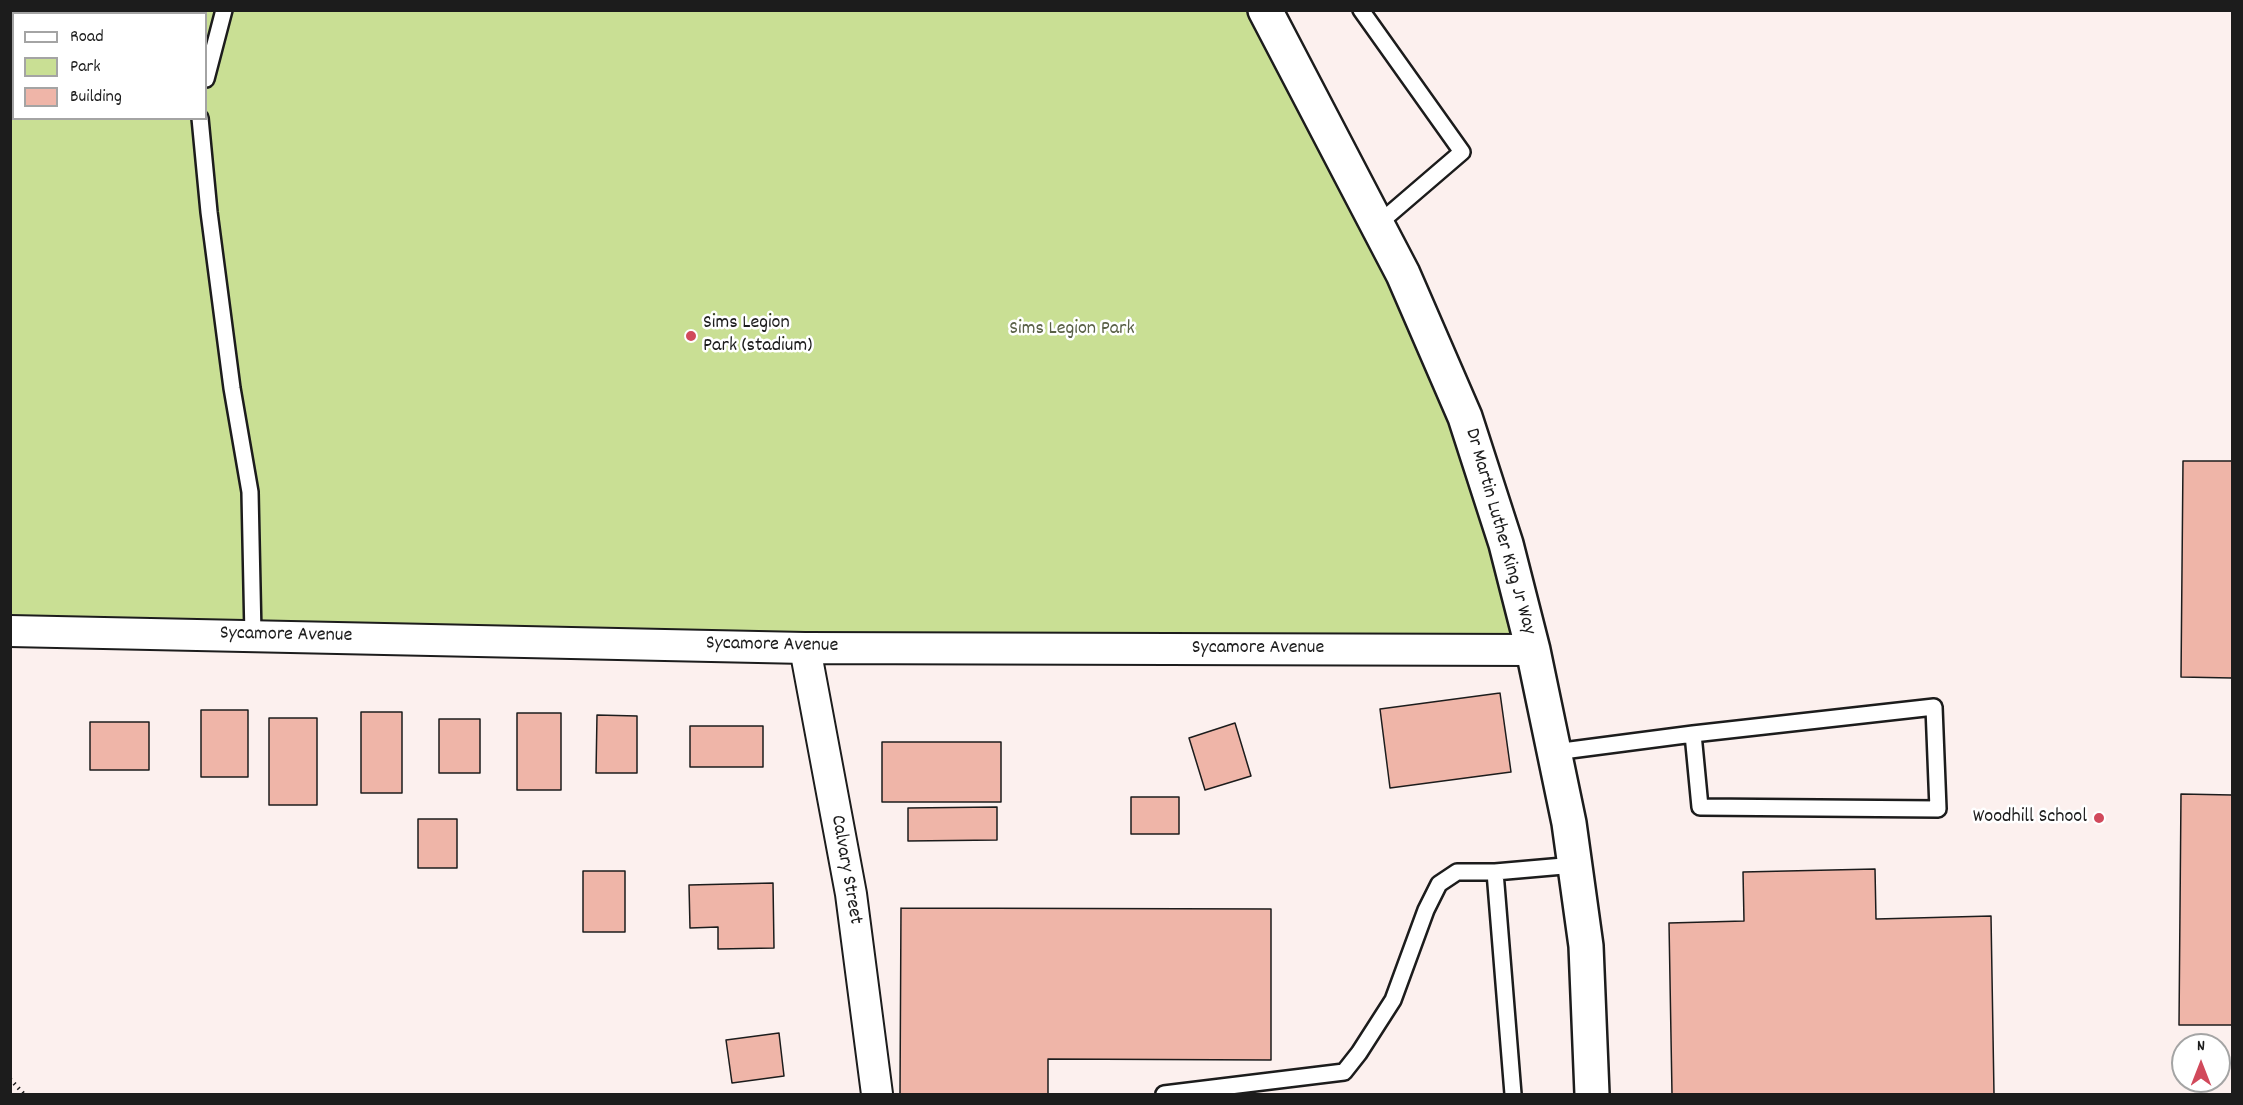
<!DOCTYPE html>
<style>
body{margin:0}
#map{position:relative;width:2243px;height:1105px;overflow:hidden;background:#fcf0ee;font-family:Dekko,sans-serif}
canvas{display:block}
.frame{position:absolute;inset:0;border:12px solid #1c1c1c;pointer-events:none}
.legend{position:absolute;left:12px;top:12px;width:195px;height:108px;box-sizing:border-box;background:#fff;border:2px solid #a4a4a4;margin:0;padding:8px 10px;list-style:none;font-size:18px;color:#1c1c1c}
.legend li{display:flex;align-items:center;gap:12px;height:30px}
.legend b{width:30px;border:2px solid #a4a4a4}
.north{position:absolute;left:2171px;top:1033px;width:60px;height:60px;box-sizing:border-box;background:#fff;border:2px solid #a4a4a4;border-radius:50%;rotate:0deg;font-size:16px;font-weight:700;line-height:24px;text-align:center;color:#1c1c1c}
.north::after{content:'';display:block;margin:auto;width:21px;height:27px;background:#d1495b;clip-path:polygon(50% 0,100% 100%,50% 72%,0 100%)}
</style>
<div id="map">
<canvas width="2243" height="1105"></canvas>
<div class="frame"></div>
<ul class="legend">
<li><b style="height:8px;background:#fff"></b>Road</li>
<li><b style="height:16px;background:#c9df94"></b>Park</li>
<li><b style="height:16px;background:#efb5a8"></b>Building</li>
</ul>
<div class="north">N</div>
</div>
<script>
const ctx = document.querySelector('canvas').getContext('2d');
ctx.lineJoin = 'round';
function paint(path, color) { ctx.fillStyle = color; ctx.fill(path, 'evenodd'); }
const shape = rows => new Path2D(rows.map(r => 'M' + r).join(''));
function stroke(path, color, width, dash) { ctx.strokeStyle = color; ctx.lineWidth = width; ctx.lineCap = dash ? 'butt' : 'round'; ctx.setLineDash(dash || []); ctx.stroke(path); }
function drawText(font, color, halo, rows, align = 'center') {
  ctx.font = font + ' Dekko,sans-serif'; ctx.lineWidth = 5; ctx.setLineDash([]); ctx.textBaseline = 'middle'; ctx.strokeStyle = halo; ctx.fillStyle = color; for (const [text, x, y, turn = 0] of rows) {
    ctx.save(); ctx.translate(x, y); ctx.rotate((+turn || 0) * Math.PI / 180); ctx.textAlign = isNaN(turn) ? turn : align; if (halo) ctx.strokeText(text, 0, 0); ctx.fillText(text, 0, 0); ctx.restore();
  }
}
const green = shape([
 [1265,10,1403,274,1533,650,11,631,11,11],
 [14,14,206,14,206,118,14,118]
]);
const building = shape([
 [2183,461,2232,461,2232,678,2181,677,2183,461],
 [1500,693,1511,772,1390,788,1380,709,1500,693],
 [201,710,248,710,248,777,201,777,201,710],
 [361,712,402,712,402,793,361,793,361,712],
 [517,713,561,713,561,790,517,790,517,713],
 [597,715,637,716,637,773,596,773,597,715],
 [269,718,317,718,317,805,269,805,269,718],
 [439,719,480,719,480,773,439,773,439,719],
 [90,722,149,722,149,770,90,770,90,722],
 [1235,723,1251,776,1205,790,1189,738,1235,723],
 [690,726,763,726,763,767,690,767,690,726],
 [882,742,1001,742,1001,802,882,802,882,742],
 [2181,794,2232,795,2232,1025,2179,1025,2181,794],
 [1131,797,1179,797,1179,834,1131,834,1131,797],
 [997,807,997,840,908,841,908,808,997,807],
 [418,819,457,819,457,868,418,868,418,819],
 [1875,869,1876,919,1991,916,1994,1094,1672,1094,1669,923,1744,921,1743,872,1875,869],
 [583,871,625,871,625,932,583,932,583,871],
 [773,883,774,948,718,949,718,927,690,928,689,885,773,883],
 [901,908,1271,909,1271,1060,1048,1059,1048,1094,900,1094,901,908],
 [779,1033,784,1076,732,1083,726,1040,779,1033]
]);
const path = shape([
 [10,1079,24,1094]
]);
const lane = shape([
 [1361,10,1462,152,1377,225],
 [206,79,224,10],
 [200,118,209,212,232,388,250,492,253,636],
 [1555,752,1693,734,1934,707,1938,809,1700,807,1693,734],
 [1495,872,1513,1094],
 [1164,1094,1344,1072,1359,1053,1393,1000,1426,910,1439,884,1457,872,1495,872,1575,865]
]);
const street = shape([
 [10,631,805,648,1533,650],
 [805,648,851,894,877,1094]
]);
const secondary = shape([
 [1265,10,1403,274,1465,417,1506,544,1533,650,1569,823,1586,946,1592,1094]
]);
const markers = [
 [691,336,6,"#d1495b"],
 [2099,818,6,"#d1495b"]
];
const poiNames = [
 ["Sims Legion",703,324],
 ["Park (stadium)",703,347],
 ["Woodhill School",2087,818,"right"]
];
const parkNames = [
 ["Sims Legion Park",1072,330]
];
const streetNames = [
 ["Dr Martin Luther King Jr Way",1499,532,74],
 ["Sycamore Avenue",286,636,1],
 ["Sycamore Avenue",772,646,1],
 ["Sycamore Avenue",1258,649],
 ["Calvary Street",845,870,80]
];
paint(green, '#c9df94');
paint(building, '#efb5a8');
stroke(building, '#1c1c1c', 1.5);
stroke(lane, '#1c1c1c', 20);
stroke(street, '#1c1c1c', 34);
stroke(secondary, '#1c1c1c', 38);
stroke(path, '#1c1c1c', 4, [1.5, 4.5]);
stroke(lane, '#fff', 15);
stroke(street, '#fff', 30);
stroke(secondary, '#fff', 33);
for (const [x, y, r, color] of markers) { const dot = new Path2D(); dot.arc(x, y, r, 0, 2 * Math.PI); ctx.fillStyle = color; ctx.fill(dot); stroke(dot, '#fff', 2); }
drawText('20px', '#1c1c1c', '#fff', poiNames, 'left');
drawText('20px', '#596046', '#fff', parkNames);
drawText('20px', '#1c1c1c', '#fff', streetNames);
</script>
